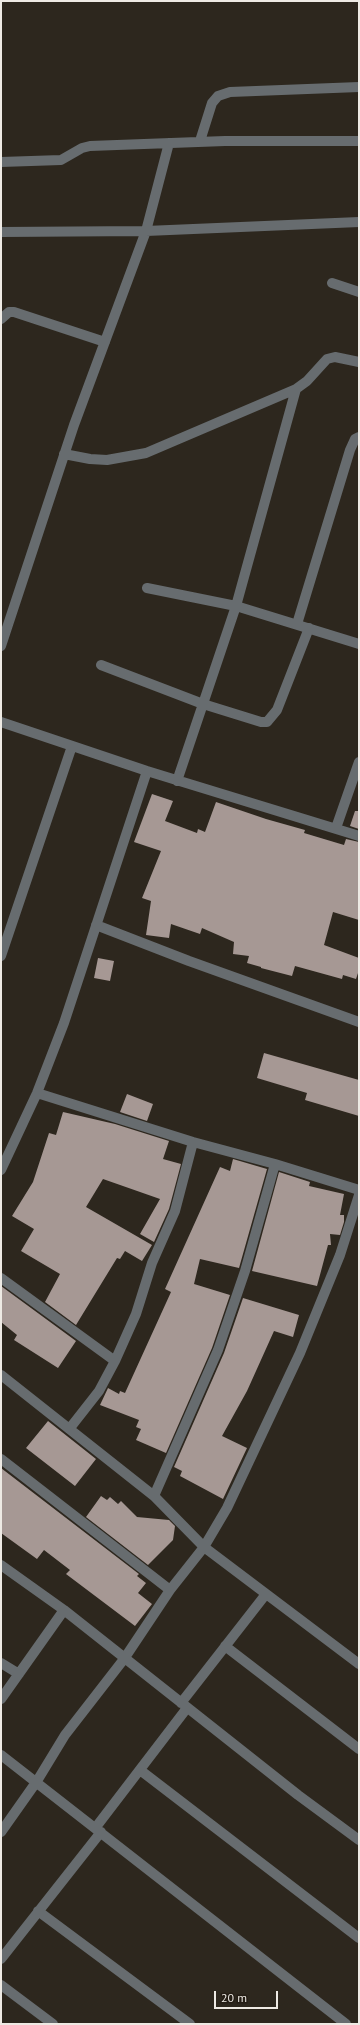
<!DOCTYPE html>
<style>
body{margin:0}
#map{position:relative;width:360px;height:2025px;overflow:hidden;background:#2d271e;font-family:"PT Sans",sans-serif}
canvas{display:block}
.frame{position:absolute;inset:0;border:2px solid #eeeae4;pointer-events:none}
.scale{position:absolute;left:214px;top:1991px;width:64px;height:18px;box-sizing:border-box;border:2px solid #eeeae4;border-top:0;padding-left:5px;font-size:12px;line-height:14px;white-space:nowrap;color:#eeeae4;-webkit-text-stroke:3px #241d15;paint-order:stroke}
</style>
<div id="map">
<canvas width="360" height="2025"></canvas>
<div class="frame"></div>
<div class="scale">20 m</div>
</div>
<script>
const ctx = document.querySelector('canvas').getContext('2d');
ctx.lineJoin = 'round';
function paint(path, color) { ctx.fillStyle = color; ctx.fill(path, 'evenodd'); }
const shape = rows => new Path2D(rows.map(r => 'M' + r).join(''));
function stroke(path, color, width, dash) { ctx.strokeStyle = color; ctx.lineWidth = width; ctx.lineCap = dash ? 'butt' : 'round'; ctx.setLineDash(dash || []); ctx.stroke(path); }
const building = shape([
 [152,794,173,801,165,821,197,833,198,829,205,832,216,802,266,819,305,830,304,833,344,845,346,839,359,842,359,920,333,912,324,945,359,958,359,970,356,979,343,975,342,979,295,966,292,976,261,968,261,967,247,963,249,956,233,954,234,942,202,928,200,934,171,924,169,938,146,935,151,901,142,898,161,851,134,842],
 [355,811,359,811,359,829,350,826],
 [98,958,114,961,110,981,94,978],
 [264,1053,359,1080,359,1116,305,1100,307,1093,257,1078],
 [127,1094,153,1104,147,1121,120,1112],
 [63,1112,115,1124,169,1141,163,1159,181,1164,169,1209,154,1242,140,1234,160,1199,103,1179,86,1207,152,1245,142,1261,125,1251,120,1259,117,1258,76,1325,45,1302,60,1274,21,1251,34,1229,12,1216,33,1182,49,1133,56,1135],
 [233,1159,267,1169,239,1268,200,1259,194,1284,230,1295,212,1348,166,1453,136,1440,141,1429,136,1427,139,1420,100,1405,108,1388,119,1394,120,1391,125,1393,171,1292,165,1289,220,1167,230,1171],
 [279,1172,310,1182,309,1186,344,1194,340,1215,344,1215,344,1222,340,1235,330,1234,331,1245,328,1245,317,1286,252,1271],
 [1,1286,76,1341,58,1368,14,1340,17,1335,1,1322],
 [243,1298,299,1315,293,1337,274,1331,247,1391,222,1436,247,1448,223,1499,180,1476,182,1471,174,1467,224,1353],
 [48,1421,96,1459,75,1486,26,1448],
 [1,1468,139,1574,137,1576,146,1583,138,1593,152,1604,135,1626,66,1574,70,1570,44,1550,37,1559,1,1533],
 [101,1496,107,1500,110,1497,118,1504,121,1501,137,1517,169,1520,175,1526,173,1540,148,1565,86,1517]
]);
const street = shape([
 [200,141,212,103,218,96,230,92,359,87],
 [1,162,61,160,82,148,90,146,225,141,359,141],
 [1,232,146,231,359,222],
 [332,283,359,292],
 [1,319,9,312,14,312,105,342],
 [64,454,90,459,107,460,146,453,296,389,307,381,327,359,335,357,359,362],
 [147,588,236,606,296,389],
 [297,624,350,450,355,439,359,437],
 [1,646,74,425,146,231,169,143],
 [101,665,203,704,261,722,267,722,277,710,309,628],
 [1,722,147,771,359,836],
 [177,781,236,606,359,644],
 [336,828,359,762],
 [96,925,189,961,359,1022],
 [1,956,72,746],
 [37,1093,193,1142,275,1164,359,1190],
 [1,1170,37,1093,64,1023,147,771],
 [1,1278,115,1361],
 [1,1375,154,1496,204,1547,359,1664],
 [70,1428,99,1391,115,1361,136,1314,152,1263,175,1211,193,1142],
 [1,1459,170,1590],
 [154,1496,218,1350,245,1271,275,1164],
 [1,1565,64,1610,298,1795,359,1840],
 [225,1646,359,1749],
 [1,1663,19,1674],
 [1,1699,64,1610],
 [181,1703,266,1594],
 [1,1755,346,2024],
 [140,1770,359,1938],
 [96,1827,187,1708],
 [1,1832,37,1781,65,1735,124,1659,170,1590,204,1547,227,1508,300,1353,340,1255,359,1195],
 [38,1911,190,2024],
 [1,1959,101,1832],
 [1,1985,53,2024]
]);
paint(building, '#a69894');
stroke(street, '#676c6f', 10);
</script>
